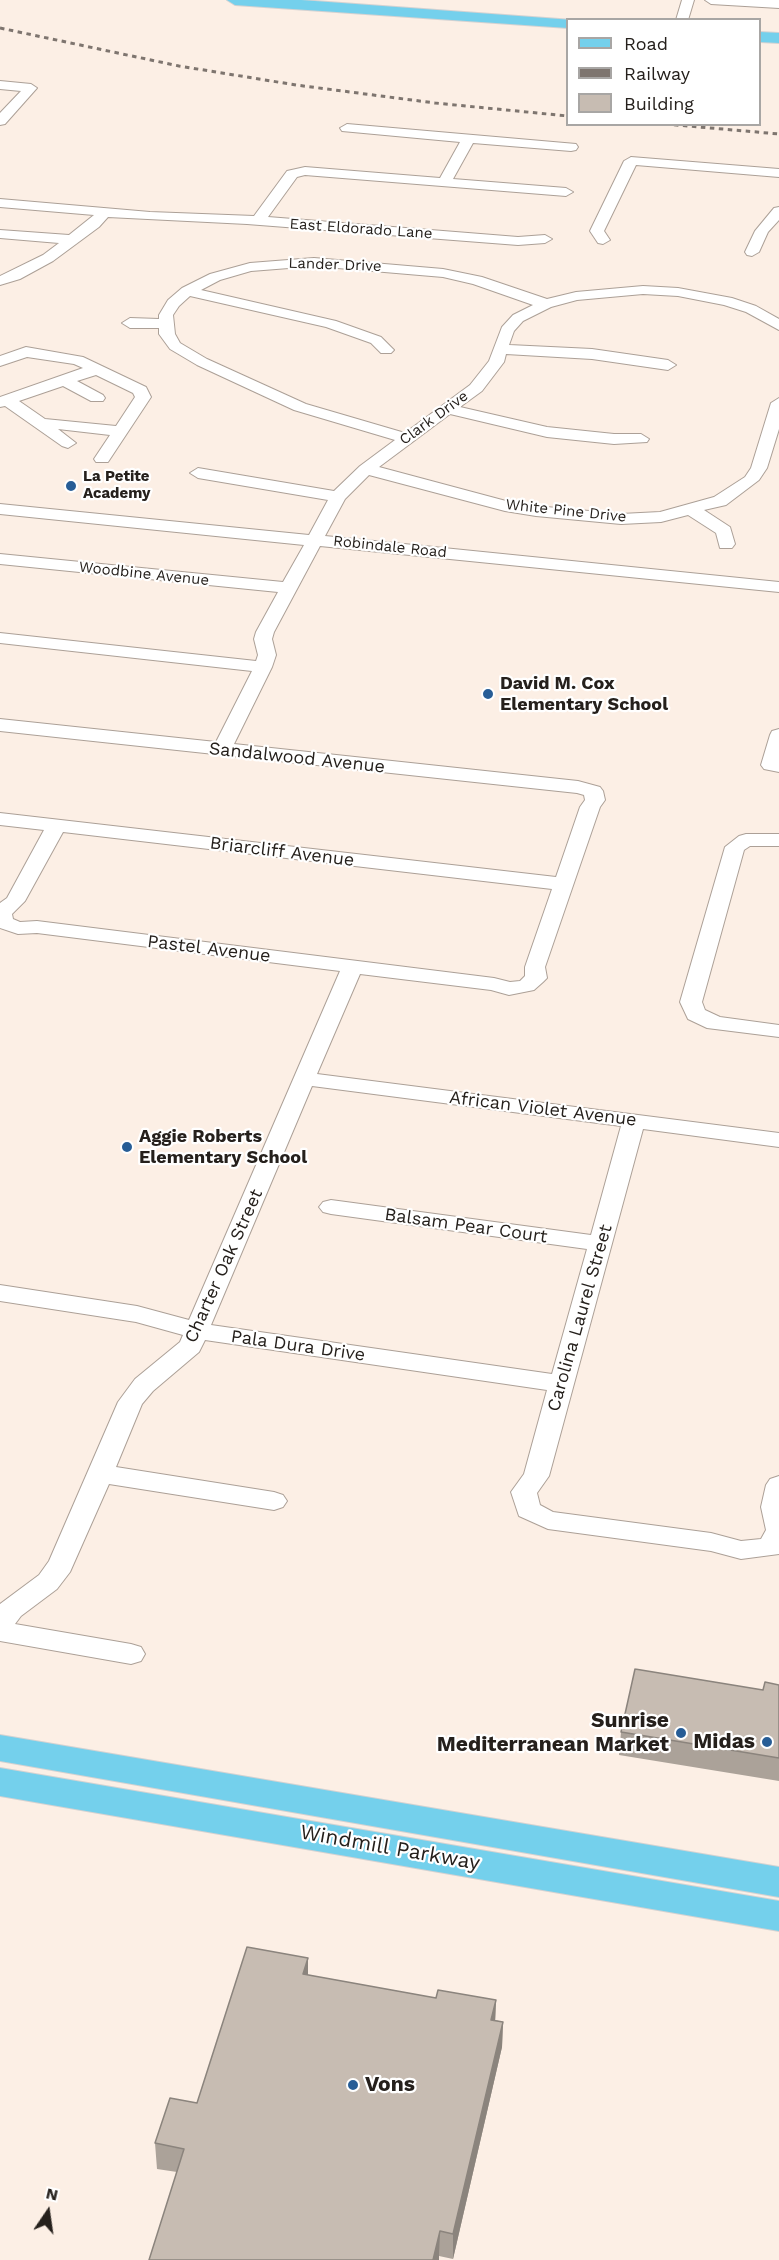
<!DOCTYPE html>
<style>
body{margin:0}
#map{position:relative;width:779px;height:2260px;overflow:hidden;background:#fcefe5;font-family:"Work Sans",sans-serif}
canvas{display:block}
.legend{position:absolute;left:566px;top:18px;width:195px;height:108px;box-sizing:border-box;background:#fff;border:2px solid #a8a6a4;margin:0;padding:8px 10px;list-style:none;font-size:18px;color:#25201c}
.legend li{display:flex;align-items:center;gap:12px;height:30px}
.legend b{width:30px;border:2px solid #a8a6a4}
.north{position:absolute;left:18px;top:2182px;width:60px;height:60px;-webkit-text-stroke:4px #fff;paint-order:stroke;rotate:13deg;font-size:16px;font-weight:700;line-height:24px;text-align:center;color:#25201c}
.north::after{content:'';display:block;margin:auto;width:21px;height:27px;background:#25201c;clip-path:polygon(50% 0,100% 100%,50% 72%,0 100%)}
</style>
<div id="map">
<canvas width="779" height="2260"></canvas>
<ul class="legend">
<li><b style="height:8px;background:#74d0ec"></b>Road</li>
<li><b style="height:8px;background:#7e756f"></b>Railway</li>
<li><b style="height:16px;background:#c7bcb2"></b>Building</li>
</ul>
<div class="north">N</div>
</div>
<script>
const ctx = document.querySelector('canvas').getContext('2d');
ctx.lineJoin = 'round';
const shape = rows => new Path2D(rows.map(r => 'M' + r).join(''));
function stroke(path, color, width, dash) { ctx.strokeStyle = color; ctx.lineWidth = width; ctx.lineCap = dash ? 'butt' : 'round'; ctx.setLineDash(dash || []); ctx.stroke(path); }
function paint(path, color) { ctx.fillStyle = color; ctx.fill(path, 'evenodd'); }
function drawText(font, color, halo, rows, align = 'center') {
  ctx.font = font + ' "Work Sans",sans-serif'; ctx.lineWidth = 4.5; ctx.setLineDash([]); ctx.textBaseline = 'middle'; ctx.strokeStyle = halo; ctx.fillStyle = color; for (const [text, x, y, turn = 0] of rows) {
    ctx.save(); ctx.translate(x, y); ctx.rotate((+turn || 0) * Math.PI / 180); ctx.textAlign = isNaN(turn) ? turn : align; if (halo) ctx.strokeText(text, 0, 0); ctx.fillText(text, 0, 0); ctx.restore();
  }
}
const minor = shape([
 [682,0,694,0,688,20,676,20,682,0],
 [705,0,779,0,779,8,711,4,705,0],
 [0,81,31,84,37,88,5,124,0,125,0,113,21,91,0,89,0,81],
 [347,124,576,144,578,147,576,150,571,151,473,143,453,179,566,188,573,192,566,196,305,175,297,177,268,217,518,237,545,235,552,239,545,243,518,245,247,224,108,217,99,227,53,261,20,279,0,285,0,276,43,255,59,243,0,238,0,230,69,235,94,215,0,207,0,199,150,212,254,216,287,171,305,167,440,178,460,142,342,131,340,128,347,124],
 [631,157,779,169,779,177,636,165,604,231,610,240,603,244,598,243,590,231,624,161,631,157],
 [779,207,779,220,768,232,759,252,752,256,747,255,745,252,755,231,774,208,779,207],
 [314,258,443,269,482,277,547,299,576,292,643,286,678,288,732,298,756,306,779,319,779,330,746,312,724,305,678,296,643,294,577,300,551,307,523,321,514,331,509,345,592,349,668,360,676,365,668,370,592,359,506,354,504,362,482,391,460,407,547,427,614,434,641,434,649,439,647,442,614,444,547,437,450,414,379,467,506,501,536,506,621,514,660,512,714,497,745,477,751,468,771,403,779,398,779,429,767,468,759,480,726,505,704,510,730,527,735,544,732,548,720,548,716,533,688,515,661,522,621,524,536,516,505,511,369,475,345,499,325,536,779,582,779,592,320,546,274,632,272,639,276,655,272,667,234,744,578,781,600,787,603,791,605,800,600,807,545,967,547,978,543,982,534,990,509,995,491,990,360,974,317,1074,779,1133,779,1147,643,1129,549,1476,537,1493,540,1505,553,1512,711,1533,741,1541,761,1539,766,1530,761,1507,766,1485,770,1479,779,1476,779,1554,741,1559,711,1551,548,1529,519,1516,511,1492,524,1474,547,1390,205,1340,199,1352,153,1391,142,1404,116,1467,274,1492,283,1495,287,1501,283,1507,274,1510,109,1484,70,1572,57,1589,21,1616,15,1624,131,1644,141,1647,145,1654,141,1661,131,1664,0,1641,0,1604,39,1575,49,1561,118,1402,135,1379,180,1342,183,1335,136,1322,0,1301,0,1285,137,1306,189,1320,340,971,37,933,18,934,0,928,0,903,7,898,44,830,0,825,0,813,556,877,580,807,585,800,584,795,577,793,0,731,0,719,216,742,252,671,0,643,0,633,256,661,258,655,254,639,256,632,278,592,0,564,0,554,283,582,304,545,0,514,0,504,309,535,328,500,198,478,190,473,198,468,334,491,360,466,395,440,294,410,197,365,170,349,159,334,159,328,130,328,122,323,130,318,159,319,159,315,168,300,182,288,210,274,250,263,314,258],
 [314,266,443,277,473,284,533,305,513,315,502,327,489,361,470,385,405,433,306,404,207,359,180,343,175,334,173,315,179,306,190,296,326,327,371,343,381,353,391,353,394,350,381,337,336,321,201,290,220,280,251,271,314,266],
 [63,832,552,889,525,967,525,976,520,981,510,982,494,978,37,921,20,922,13,919,12,914,25,901,63,832],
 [312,1086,621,1126,591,1235,331,1200,323,1202,319,1207,323,1212,331,1214,587,1249,552,1374,211,1325,312,1086],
 [26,347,83,357,146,387,151,397,108,462,96,462,94,459,110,435,58,429,76,443,68,448,62,446,5,406,0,407,0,397,83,368,74,364,27,357,0,366,0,356,26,347],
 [96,375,133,393,135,397,116,426,45,419,19,401,63,386,91,401,103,401,105,398,103,395,77,381,96,375],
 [779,729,779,772,764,769,761,765,770,735,772,731,779,729],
 [746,834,779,834,779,846,750,846,744,850,702,1002,705,1010,720,1017,779,1025,779,1037,707,1028,688,1019,680,1002,725,847,739,836,746,834]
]);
const major = shape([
 [227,0,301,0,573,20,568,20,568,28,235,5,227,0],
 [760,32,779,33,779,43,760,42,760,32],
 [0,1735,779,1867,779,1897,0,1761,0,1735],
 [0,1768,779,1901,779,1931,0,1796,0,1768]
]);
const rail = shape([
 [0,28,179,66,296,85,435,103,568,116],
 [665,124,779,134]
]);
const wall = shape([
 [779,1685,779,1781,619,1755,621,1732,763,1690],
 [308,1975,436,1998,496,2000,495,2020,503,2022,502,2047,453,2259,439,2256,439,2260,149,2260,177,2172,157,2169,155,2143,197,2103]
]);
const shadedWall = shape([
 [308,1958,308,1983,303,1974],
 [496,2000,495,2026,491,2020],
 [503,2022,502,2047,453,2259,453,2234],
 [440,2231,439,2256,439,2260,433,2260]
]);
const building = shape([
 [635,1669,763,1690,765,1682,779,1685,779,1758,621,1732,635,1669],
 [247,1947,308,1958,303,1974,436,1998,438,1990,496,2000,491,2020,503,2022,453,2234,440,2231,433,2260,149,2260,184,2149,155,2143,170,2098,197,2103,247,1947]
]);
const markers = [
 [71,486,6,"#275d96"],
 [488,694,6,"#275d96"],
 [127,1147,6,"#275d96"],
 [681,1733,6,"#275d96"],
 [767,1742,6,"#275d96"],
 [353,2085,6,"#275d96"]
];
const farStreetnames = [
 ["East Eldorado Lane",361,229,4],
 ["Lander Drive",335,265,2],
 ["Clark Drive",434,418,-36],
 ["White Pine Drive",566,511,6],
 ["Robindale Road",390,547,6],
 ["Woodbine Avenue",144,574,6]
];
const farPoinames = [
 ["La Petite",83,477],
 ["Academy",83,494]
];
const poiNames = [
 ["David M. Cox",500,684],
 ["Elementary School",500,705],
 ["Aggie Roberts",139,1137],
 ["Elementary School",139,1158]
];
const streetNames = [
 ["Sandalwood Avenue",297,758,6],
 ["Briarcliff Avenue",282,852,7],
 ["Pastel Avenue",209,949,7],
 ["African Violet Avenue",543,1109,7],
 ["Balsam Pear Court",466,1226,8],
 ["Charter Oak Street",224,1266,-66],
 ["Carolina Laurel Street",580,1318,-74],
 ["Pala Dura Drive",298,1346,8]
];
const nearPoinames = [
 ["Sunrise",669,1721],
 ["Mediterranean Market",669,1745],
 ["Midas",755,1742],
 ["Vons",365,2085,"left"]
];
const nearStreetnames = [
 ["Windmill Parkway",390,1848,10]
];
stroke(minor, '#aca097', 2);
stroke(major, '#d3d2d2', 2);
paint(minor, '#fff');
paint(major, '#74d0ec');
stroke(rail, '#7e756f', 3, [4.5, 4.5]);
paint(wall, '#aba299');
paint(shadedWall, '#8b847d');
paint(building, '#c7bcb2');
stroke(building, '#8b847d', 1.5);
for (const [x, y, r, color] of markers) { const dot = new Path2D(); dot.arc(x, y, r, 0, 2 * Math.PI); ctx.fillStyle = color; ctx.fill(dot); stroke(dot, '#fff', 2); }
drawText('15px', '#25201c', '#fff', farStreetnames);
drawText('bold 15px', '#25201c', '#fff', farPoinames, 'left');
drawText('bold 18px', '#25201c', '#fff', poiNames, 'left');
drawText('18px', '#25201c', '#fff', streetNames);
drawText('bold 21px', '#25201c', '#fff', nearPoinames, 'right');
drawText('21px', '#25201c', '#fff', nearStreetnames);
</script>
